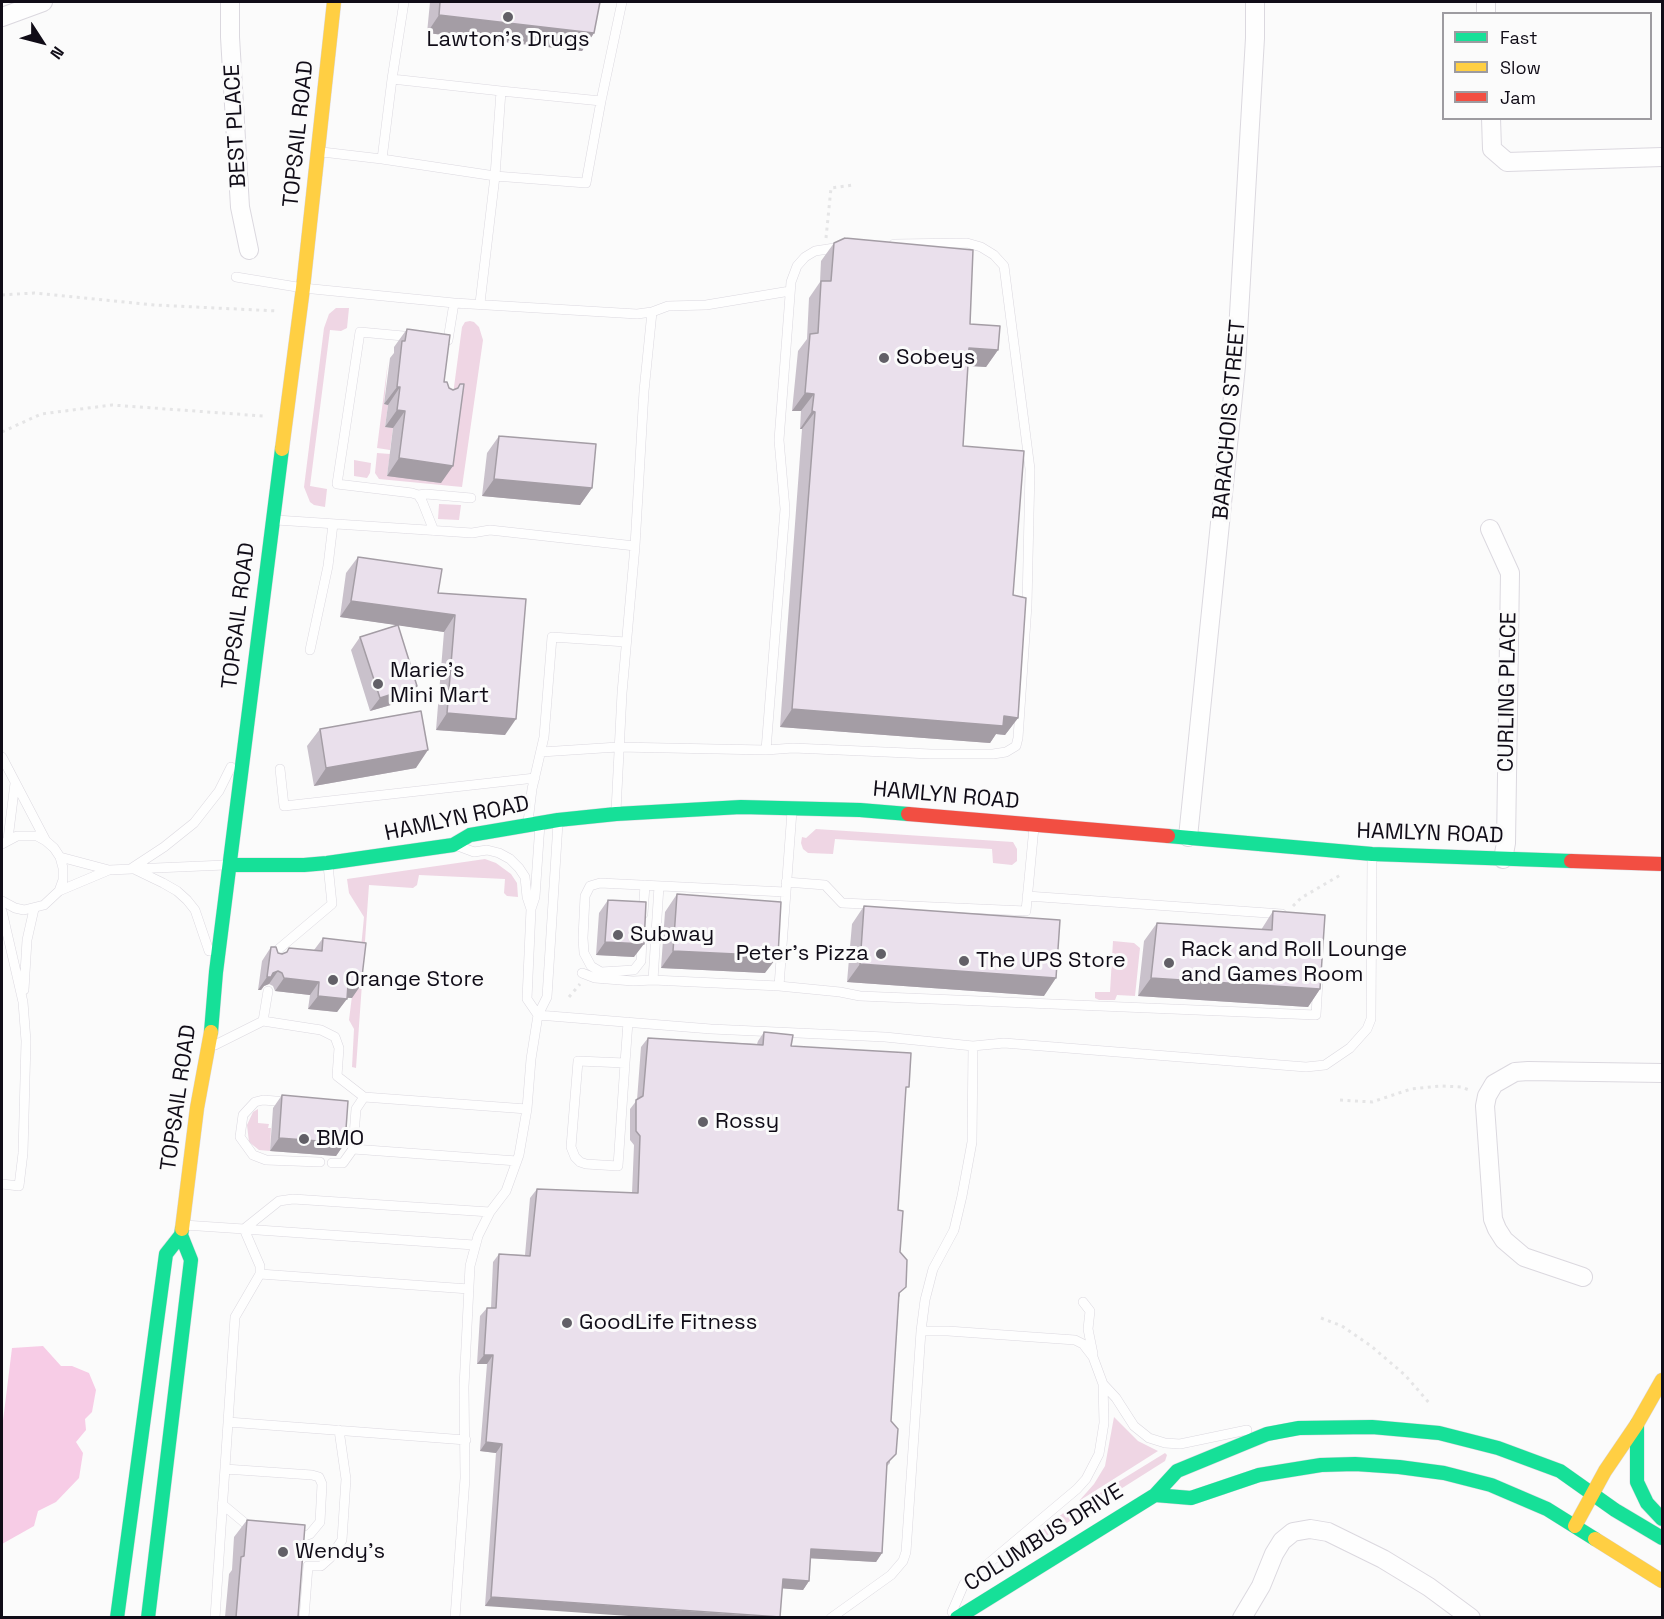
<!DOCTYPE html>
<style>
body{margin:0}
#map{position:relative;width:1664px;height:1619px;overflow:hidden;background:#fbfbfb;font-family:"Space Grotesk",sans-serif}
canvas{display:block}
.frame{position:absolute;inset:0;border:3px solid #100c17;pointer-events:none}
.legend{position:absolute;left:1442px;top:12px;width:210px;height:108px;box-sizing:border-box;background:#fbfbfb;border:2px solid #9d9ba0;margin:0;padding:8px 10px;list-style:none;font-size:18px;color:#100c17}
.legend li{display:flex;align-items:center;gap:12px;height:30px}
.legend b{width:30px;border:2px solid #9d9ba0}
.north{position:absolute;left:12px;top:12px;width:60px;height:60px;-webkit-text-stroke:4px #fbfbfb;paint-order:stroke;rotate:126deg;font-size:16px;font-weight:700;line-height:24px;text-align:center;color:#100c17}
.north::after{content:'';display:block;margin:auto;width:21px;height:27px;background:#100c17;clip-path:polygon(50% 0,100% 100%,50% 72%,0 100%)}
</style>
<div id="map">
<canvas width="1664" height="1619"></canvas>
<div class="frame"></div>
<ul class="legend">
<li><b style="height:8px;background:#16e098"></b>Fast</li>
<li><b style="height:8px;background:#ffcf43"></b>Slow</li>
<li><b style="height:8px;background:#f24e42"></b>Jam</li>
</ul>
<div class="north">N</div>
</div>
<script>
const ctx = document.querySelector('canvas').getContext('2d');
ctx.lineJoin = 'round';
function paint(path, color) { ctx.fillStyle = color; ctx.fill(path, 'evenodd'); }
const shape = rows => new Path2D(rows.map(r => 'M' + r).join(''));
function stroke(path, color, width, dash) { ctx.strokeStyle = color; ctx.lineWidth = width; ctx.lineCap = dash ? 'butt' : 'round'; ctx.setLineDash(dash || []); ctx.stroke(path); }
function drawText(font, color, halo, rows, align = 'center') {
  ctx.font = font + ' "Space Grotesk",sans-serif'; ctx.lineWidth = 6; ctx.setLineDash([]); ctx.textBaseline = 'middle'; ctx.strokeStyle = halo; ctx.fillStyle = color; for (const [text, x, y, turn = 0] of rows) {
    ctx.save(); ctx.translate(x, y); ctx.rotate((+turn || 0) * Math.PI / 180); ctx.textAlign = isNaN(turn) ? turn : align; if (halo) ctx.strokeText(text, 0, 0); ctx.fillText(text, 0, 0); ctx.restore();
  }
}
const green = shape([
 [336,308,349,308,347,328,341,331,330,330,310,486,327,489,325,507,314,505,310,502,304,487,324,328,329,314],
 [470,321,474,322,479,327,483,340,462,487,379,479,375,473,377,453,390,454,387,476,452,402,462,327,465,322],
 [388,361,384,404,388,405,385,427,393,428,390,450,377,448],
 [354,460,371,463,370,473,367,478,354,476],
 [439,504,461,505,459,520,438,519],
 [816,829,1013,842,1017,849,1017,861,1012,865,993,863,992,849,835,839,833,854,808,853,803,849,801,843,802,837,806,838],
 [485,859,496,863,511,874,517,883,518,897,507,896,504,893,505,879,419,875,417,885,413,888,369,885,356,1068,352,1067,354,1029,349,1020,357,956,361,948,364,917,349,893,347,879],
 [1113,941,1134,943,1140,948,1135,996,1117,995,1115,1000,1099,1000,1095,998,1095,992,1110,992],
 [258,1109,258,1123,269,1124,268,1128,271,1128,270,1151,259,1150,249,1142,247,1125,253,1112],
 [1114,1417,1138,1441,1158,1451,1079,1501,1094,1484,1105,1466],
 [1165,1453,1167,1455,1165,1461,1021,1552,1016,1552,1067,1510,1069,1512]
]);
const forest = shape([
 [43,1346,61,1366,72,1366,89,1373,96,1390,92,1412,85,1419,86,1430,76,1442,83,1453,79,1478,56,1502,38,1511,34,1526,2,1544,2,1429,12,1348]
]);
const path = shape([
 [826,238,831,188,853,185],
 [2,295,34,293,155,305,277,311],
 [2,432,41,414,112,405,263,416],
 [1293,906,1301,898,1342,874],
 [569,997,580,984],
 [1340,1100,1372,1102,1411,1089,1441,1086,1461,1087,1469,1090],
 [1321,1318,1342,1326,1371,1346,1405,1375,1431,1405]
]);
const lane = shape([
 [404,2,392,79,501,91],
 [322,152,382,159,392,79],
 [382,159,495,176,586,183,601,101],
 [236,277,303,288,454,303,637,314,652,312,668,306,706,305,790,291],
 [480,303,495,176,501,91,601,101,622,2],
 [414,337,360,332,337,484,412,493,418,495,422,501,434,531],
 [443,340,448,340,454,303],
 [418,495,426,494,471,498],
 [276,520,472,533,490,530,635,546],
 [310,650,328,566,333,524],
 [766,750,793,748,931,754,993,754,1006,752,1016,746,1018,738,1027,605,1030,469,1004,266,994,255,981,247,967,243,894,244],
 [541,752,618,747,766,750,785,509,779,440,791,282,797,266,805,257,815,251,841,247],
 [2,757,46,841],
 [280,769,284,806,535,778],
 [616,811,622,693,635,546,644,391,652,312],
 [528,822,532,789,544,737,552,637,626,642],
 [8,839,15,783],
 [2,844,17,836,37,836,46,841,54,848,60,857,63,868,63,880,59,891,44,905,24,910,15,908,2,901],
 [458,846,474,852,487,850,499,853,510,859,519,868,525,877,527,897,531,909],
 [60,857,109,870],
 [132,868,164,847,194,823,219,791,231,767],
 [134,869,163,883,177,891,187,900,195,910,209,951],
 [786,882,825,885,842,903,1026,911,1034,827],
 [59,891,109,870,225,865],
 [1027,896,1282,914],
 [2,911,23,1002,26,1041,23,1153,19,1186,2,1184],
 [643,914,645,885],
 [642,937,641,961,634,970,601,972,591,966,584,953,583,938,585,896,590,886,600,883,785,892],
 [273,961,274,953,332,904,328,865],
 [582,973,595,978,633,981,653,980,779,986,840,992,860,996,1316,1015,1318,981],
 [653,980,659,886],
 [779,986,792,811],
 [24,990,27,940,34,909],
 [538,1015,711,1029,885,1037,973,1046,1004,1043,1306,1067,1325,1065,1350,1048,1367,1029,1371,1019,1372,855],
 [538,1015,527,999,531,909,535,897,540,824],
 [263,1021,268,991],
 [215,1045,263,1021,321,1030,335,1037,339,1048,337,1076,364,1097],
 [625,1063,578,1061,571,1147,575,1157,580,1162,586,1164,618,1166,625,1063,628,1022],
 [288,1102,263,1100,255,1102,243,1115,240,1137,253,1155,266,1160,320,1162],
 [517,1161,353,1149,356,1109,364,1097,527,1109],
 [332,1163,343,1163,353,1149],
 [184,1225,244,1229,279,1201,293,1199,490,1212],
 [260,1274,260,1266,244,1229,474,1245],
 [1083,1302,1090,1311,1088,1329,1093,1354],
 [1103,1384,1116,1398,1134,1426,1149,1438,1165,1443,1180,1444,1247,1430],
 [228,1422,466,1440],
 [225,1469,312,1475,319,1477,322,1484,320,1522,310,1534,302,1537,291,1536],
 [222,1504,252,1529],
 [952,1612,964,1584,1077,1489,1086,1479,1099,1454,1104,1423,1103,1384,1093,1357,1083,1344,1075,1340,948,1331,921,1331,925,1300,933,1269,954,1230,962,1196,972,1142,973,1046],
 [215,1618,235,1317,260,1274,469,1289],
 [304,1618,308,1566,321,1566,330,1558,342,1540,346,1479,339,1430],
 [455,1618,465,1478,464,1387,470,1266,478,1236,490,1212,506,1191,519,1155,527,1109,531,1059,538,1015,547,997,558,823],
 [831,1618,891,1575,903,1561,906,1552,921,1331]
]);
const street = shape([
 [230,2,230,37,240,207,249,250],
 [1486,2,1486,14],
 [2,17,43,2],
 [1491,118,1492,149,1507,162,1662,157],
 [1490,529,1510,573,1506,843,1503,859],
 [1188,837,1236,366,1255,38,1255,2],
 [1583,1277,1524,1257,1504,1240,1497,1229,1493,1219,1485,1106,1487,1096,1494,1084,1515,1072,1528,1071,1662,1073],
 [1242,1618,1261,1586,1274,1554,1282,1541,1293,1532,1310,1529,1328,1532,1383,1559,1429,1587,1471,1618]
]);
const fast = shape([
 [1168,836,1372,854,1571,861],
 [231,865,304,865,327,863,453,845,470,835,558,820,616,814,741,807,860,810,908,814],
 [211,1032,216,972,282,449],
 [1637,1424,1637,1482,1647,1503,1662,1519],
 [1155,1495,1191,1498,1259,1475,1321,1465,1355,1464,1399,1467,1444,1473,1491,1485,1547,1509,1595,1539],
 [117,1618,166,1254,181,1235,182,1229],
 [148,1618,191,1260,181,1235],
 [957,1618,1155,1495,1177,1471,1267,1434,1299,1428,1372,1427,1439,1433,1498,1448,1560,1471,1615,1510,1662,1538]
]);
const slow = shape([
 [282,449,303,288,334,2],
 [182,1229,197,1108,211,1032],
 [1575,1526,1605,1471,1637,1424,1662,1380],
 [1595,1539,1662,1581]
]);
const jam = shape([
 [908,814,1168,836],
 [1571,861,1662,864]
]);
const wall = shape([
 [430,2,600,2,594,33,582,51,427,33],
 [834,243,970,324,998,350,986,367,968,366,963,446,1013,595,1018,718,1005,735,996,734,990,743,780,727,802,429,800,429,801,411,792,411,798,351,807,339,809,298,820,282,821,261],
 [407,329,449,388,453,390,457,388,460,384,441,483,387,476,393,428,385,427,388,405,384,404,390,358,394,353,394,347],
 [499,436,592,488,580,505,482,496,487,453],
 [358,557,438,593,526,599,505,735,436,730,444,632,398,625,408,700,370,711,351,650,360,637,397,625,340,617,346,573],
 [320,729,416,768,314,786,307,746],
 [677,894,765,973,661,968,665,912],
 [608,900,634,957,596,955,599,913],
 [864,906,1044,996,847,982,852,924],
 [1273,911,1320,989,1308,1007,1138,996,1144,941,1157,923,1261,930],
 [323,938,352,998,347,998,337,1012,308,1009,310,995,275,991,273,986,269,984,264,986,261,990,258,990,262,961,271,947,278,953,282,954,286,953,289,948,314,950],
 [764,1032,791,1046,905,1092,898,1210,900,1252,900,1296,899,1297,891,1421,890,1463,887,1466,882,1553,876,1562,810,1558,809,1581,803,1590,782,1588,485,1606,496,1453,480,1451,487,1364,477,1364,480,1316,487,1308,491,1308,493,1262,499,1254,525,1255,530,1198,537,1189,632,1193,634,1145,630,1140,630,1109,637,1100,641,1047,648,1038,757,1044,758,1041],
 [282,1095,345,1143,336,1156,270,1151,273,1108],
 [247,1520,298,1617,225,1617,229,1574,232,1570,234,1537]
]);
const shadedWall = shape([
 [439,15,594,33,582,51,427,33],
 [969,348,998,350,986,367,957,365],
 [397,387,400,387,388,405,384,404],
 [805,393,814,394,801,411,792,411],
 [397,410,405,411,393,428,385,427],
 [812,411,815,412,802,429,800,429],
 [399,458,453,466,441,483,387,476],
 [494,479,592,488,580,505,482,496],
 [351,601,455,615,444,632,340,617],
 [417,686,408,700,370,711,380,698],
 [792,709,1004,716,1018,718,1005,735,996,734,990,743,780,727],
 [447,713,516,719,505,735,436,730],
 [428,750,416,768,314,786,326,768],
 [605,942,644,944,634,957,596,955],
 [673,951,778,956,765,973,661,968],
 [860,964,1056,978,1044,996,847,982],
 [278,971,269,984,264,986,261,990,258,990,267,977,273,973],
 [284,978,319,982,310,995,275,991],
 [1151,978,1320,989,1308,1007,1138,996],
 [348,984,361,985,352,998,339,997],
 [318,996,347,999,337,1012,308,1009],
 [279,1138,345,1143,336,1156,270,1151],
 [484,1355,493,1355,487,1364,477,1364],
 [486,1442,502,1444,496,1453,480,1451],
 [811,1549,882,1553,876,1562,805,1558],
 [783,1579,809,1581,803,1590,777,1588],
 [491,1597,773,1617,643,1617,485,1606]
]);
const building = shape([
 [440,2,600,2,594,33,439,15,440,2],
 [845,238,973,250,970,324,1000,326,998,350,969,348,963,446,1024,451,1013,595,1026,598,1018,718,1004,716,1003,726,792,709,815,412,812,411,814,394,805,393,810,334,818,333,821,281,831,281,834,243,845,238],
 [407,329,450,335,444,382,447,382,449,388,453,390,458,388,460,384,464,384,453,466,399,458,405,411,397,410,400,387,397,387,402,341,405,341,407,329],
 [499,436,596,444,592,488,494,479,499,436],
 [358,557,442,569,438,593,526,599,516,719,447,713,455,615,351,601,358,557],
 [398,625,417,686,380,698,360,637,398,625],
 [421,711,428,750,326,768,320,729,421,711],
 [677,894,781,902,778,956,673,951,677,894],
 [608,900,646,902,644,944,605,942,608,900],
 [864,906,1060,920,1056,978,860,964,864,906],
 [1273,911,1325,915,1320,989,1151,978,1157,923,1272,930,1273,911],
 [323,938,366,943,361,985,348,984,347,999,318,996,319,982,284,978,282,973,278,971,273,973,271,977,267,977,271,947,276,947,278,953,282,954,287,952,289,948,322,951,323,938],
 [764,1032,793,1035,791,1046,911,1053,909,1087,906,1087,898,1210,903,1211,900,1252,907,1260,906,1287,899,1293,891,1421,898,1429,896,1454,887,1463,882,1553,811,1549,809,1581,783,1579,780,1617,491,1597,502,1444,486,1442,493,1355,484,1355,487,1308,496,1308,499,1254,530,1256,537,1189,638,1193,640,1136,636,1131,636,1100,643,1096,648,1038,763,1045,764,1032],
 [282,1095,348,1101,345,1143,279,1138,282,1095],
 [247,1520,305,1525,298,1617,236,1617,241,1557,244,1556,247,1520]
]);
const markers = [
 [508,17,6,"#626067"],
 [884,358,6,"#626067"],
 [378,684,6,"#626067"],
 [618,935,6,"#626067"],
 [881,954,6,"#626067"],
 [964,961,6,"#626067"],
 [1169,963,6,"#626067"],
 [333,980,6,"#626067"],
 [703,1122,6,"#626067"],
 [304,1139,6,"#626067"],
 [567,1323,6,"#626067"],
 [283,1552,6,"#626067"]
];
const poiNames = [
 ["Lawton's Drugs",508,40,"center"],
 ["Sobeys",896,358],
 ["Marie's",390,671],
 ["Mini Mart",390,696],
 ["Subway",630,935],
 ["Rack and Roll Lounge",1181,950],
 ["and Games Room",1181,975],
 ["Peter's Pizza",869,954,"right"],
 ["The UPS Store",976,961],
 ["Orange Store",345,980],
 ["Rossy",715,1122],
 ["BMO",316,1139],
 ["GoodLife Fitness",579,1323],
 ["Wendy's",295,1552]
];
const streetNames = [
 ["BEST PLACE",236,126,-93],
 ["TOPSAIL ROAD",299,134,-84],
 ["BARACHOIS STREET",1230,420,-85],
 ["TOPSAIL ROAD",239,616,-83],
 ["CURLING PLACE",1508,692,-89],
 ["HAMLYN ROAD",946,796,5],
 ["HAMLYN ROAD",457,819,-12],
 ["HAMLYN ROAD",1430,834,2],
 ["TOPSAIL ROAD",179,1098,-82],
 ["COLUMBUS DRIVE",1044,1538,-32]
];
paint(green, '#efd6e4');
paint(forest, '#f7cce6');
stroke(lane, '#dbd8df', 10);
stroke(street, '#dbd8df', 20);
stroke(fast, '#dbd8df', 15);
stroke(slow, '#dbd8df', 15);
stroke(jam, '#dbd8df', 15);
stroke(path, '#e5e5e6', 3, [3, 4.5]);
stroke(lane, '#fefefe', 9);
stroke(street, '#fefefe', 18);
stroke(fast, '#16e098', 14);
stroke(slow, '#ffcf43', 14);
stroke(jam, '#f24e42', 14);
paint(wall, '#c9c1cb');
paint(shadedWall, '#a49da5');
paint(building, '#eae0ec');
stroke(building, '#a49da5', 1.5);
for (const [x, y, r, color] of markers) { const dot = new Path2D(); dot.arc(x, y, r, 0, 2 * Math.PI); ctx.fillStyle = color; ctx.fill(dot); stroke(dot, '#fbfbfb', 2); }
drawText('22px', '#100c17', '#fbfbfb', poiNames, 'left');
drawText('22px', '#100c17', '#fbfbfb', streetNames);
</script>
